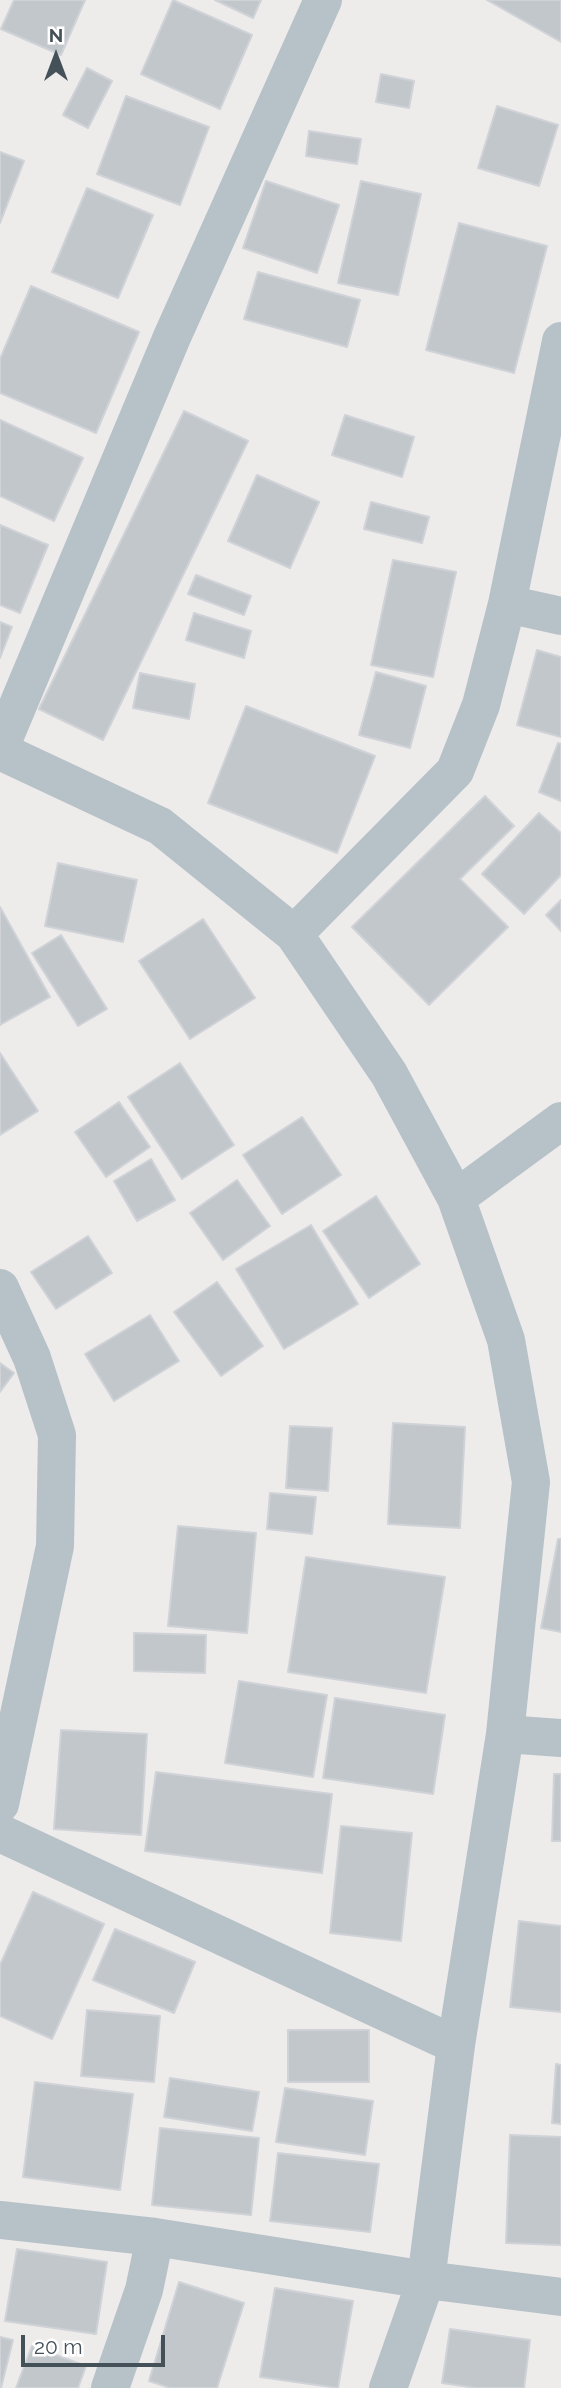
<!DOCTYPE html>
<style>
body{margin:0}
#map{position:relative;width:561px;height:2388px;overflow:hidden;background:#eeebeb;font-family:Raleway,sans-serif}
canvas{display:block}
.north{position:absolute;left:21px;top:21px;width:70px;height:70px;-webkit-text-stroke:5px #fff;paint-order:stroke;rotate:0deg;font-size:19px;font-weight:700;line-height:28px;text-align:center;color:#445158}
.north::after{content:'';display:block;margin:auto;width:24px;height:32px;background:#445158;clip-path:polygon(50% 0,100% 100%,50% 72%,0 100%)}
.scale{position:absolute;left:21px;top:2335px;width:144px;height:32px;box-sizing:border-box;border:4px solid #445158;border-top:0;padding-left:9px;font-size:21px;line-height:24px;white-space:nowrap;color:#445158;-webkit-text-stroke:5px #fff;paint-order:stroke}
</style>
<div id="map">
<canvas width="561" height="2388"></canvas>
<div class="north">N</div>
<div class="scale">20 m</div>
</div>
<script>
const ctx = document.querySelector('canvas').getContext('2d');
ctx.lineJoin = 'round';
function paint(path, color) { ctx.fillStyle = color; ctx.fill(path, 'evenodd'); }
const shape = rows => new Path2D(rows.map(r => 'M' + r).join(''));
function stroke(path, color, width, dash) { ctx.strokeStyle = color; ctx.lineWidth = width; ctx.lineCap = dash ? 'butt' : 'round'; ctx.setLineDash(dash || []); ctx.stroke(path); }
const building = shape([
 [14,0,85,0,61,55,1,29,14,0],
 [173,0,252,35,220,109,141,74,173,0],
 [215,0,261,0,253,18,215,0],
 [487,0,561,0,561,42,487,0],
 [87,68,112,81,88,128,63,115,87,68],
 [381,74,414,81,409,108,376,102,381,74],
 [126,96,209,127,180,205,97,174,126,96],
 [497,106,558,125,539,186,478,168,497,106],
 [309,131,361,139,357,164,306,156,309,131],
 [0,152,24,161,0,223,0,152],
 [266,181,339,205,317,273,243,248,266,181],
 [361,181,421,194,398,295,338,283,361,181],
 [87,188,153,215,118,298,52,272,87,188],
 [459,223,547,246,514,373,426,350,459,223],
 [258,272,360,300,347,347,244,319,258,272],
 [31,286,139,332,96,433,0,393,0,359,31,286],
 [184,411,248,441,103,740,39,709,184,411],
 [345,415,414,437,402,477,332,455,345,415],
 [0,420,83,458,54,521,0,496,0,420],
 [257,475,319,502,290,568,228,541,257,475],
 [371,502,429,517,422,543,364,529,371,502],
 [0,525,48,545,20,613,0,605,0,525],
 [393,560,456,572,433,677,371,665,393,560],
 [196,575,251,596,244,615,188,594,196,575],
 [194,613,251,631,244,658,186,640,194,613],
 [0,622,12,627,0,658,0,622],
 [537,650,561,657,561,737,517,725,537,650],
 [376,672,426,686,410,748,359,735,376,672],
 [140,673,195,684,189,719,133,708,140,673],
 [246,706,375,756,337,853,208,803,246,706],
 [558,743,561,744,561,801,539,792,558,743],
 [485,796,514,826,460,879,508,927,429,1005,352,927,485,796],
 [539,813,561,833,561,875,524,914,482,874,539,813],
 [58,863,137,880,123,942,45,926,58,863],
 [561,900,561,931,546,915,561,900],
 [0,907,50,997,0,1025,0,907],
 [203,919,255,998,190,1039,139,961,203,919],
 [61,935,107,1009,78,1026,32,953,61,935],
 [0,1053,38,1111,0,1135,0,1053],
 [180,1063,234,1145,182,1179,128,1097,180,1063],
 [119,1102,150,1147,106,1177,75,1132,119,1102],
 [302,1117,341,1175,282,1214,243,1155,302,1117],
 [151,1159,175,1200,137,1221,114,1181,151,1159],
 [237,1180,270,1226,223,1260,190,1213,237,1180],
 [376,1196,420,1264,369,1298,323,1231,376,1196],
 [311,1225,358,1304,284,1349,236,1269,311,1225],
 [88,1236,112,1273,56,1309,31,1272,88,1236],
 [217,1282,263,1346,221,1376,174,1312,217,1282],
 [150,1315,179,1361,114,1401,85,1354,150,1315],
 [0,1363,14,1373,0,1392,0,1363],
 [393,1423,465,1427,460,1528,388,1524,393,1423],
 [290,1426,332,1428,328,1491,286,1488,290,1426],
 [270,1493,316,1497,312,1534,267,1529,270,1493],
 [178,1526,256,1533,247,1633,168,1626,178,1526],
 [558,1539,561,1539,561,1632,541,1628,558,1539],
 [306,1557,445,1577,426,1693,288,1672,306,1557],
 [134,1633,206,1635,205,1673,134,1671,134,1633],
 [239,1681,327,1695,313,1777,225,1763,239,1681],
 [335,1698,445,1715,433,1794,323,1778,335,1698],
 [61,1730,147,1734,141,1835,54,1829,61,1730],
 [156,1772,332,1794,322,1873,145,1851,156,1772],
 [554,1774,561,1774,561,1841,552,1841,554,1774],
 [341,1826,412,1833,401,1941,330,1933,341,1826],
 [33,1892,104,1924,52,2039,0,2016,0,1965,33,1892],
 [519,1921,561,1926,561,2012,510,2007,519,1921],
 [115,1929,195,1962,174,2013,93,1980,115,1929],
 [87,2010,160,2016,154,2082,81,2076,87,2010],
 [288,2030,369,2030,369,2082,288,2082,288,2030],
 [556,2064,561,2065,561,2124,552,2123,556,2064],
 [170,2078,259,2092,252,2131,164,2117,170,2078],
 [35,2082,133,2094,120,2190,23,2177,35,2082],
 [285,2088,373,2101,365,2155,276,2142,285,2088],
 [160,2128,259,2138,251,2215,152,2205,160,2128],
 [510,2135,561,2137,561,2245,506,2243,510,2135],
 [278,2153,379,2164,370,2232,270,2221,278,2153],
 [17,2249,107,2262,96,2334,5,2321,17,2249],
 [179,2282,244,2303,217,2388,170,2388,149,2381,179,2282],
 [275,2288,353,2301,338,2388,260,2377,275,2288],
 [450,2329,530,2340,524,2388,476,2388,442,2383,450,2329],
 [0,2337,13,2340,1,2388,0,2388,0,2337],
 [32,2346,86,2366,78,2388,16,2388,32,2346]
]);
const minor = shape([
 [507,604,561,616],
 [0,748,172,337,323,0],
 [0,751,160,826,294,934,389,1074,456,1198,506,1340,531,1482,505,1734,456,2045,426,2280,388,2388],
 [294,934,455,771,481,705,507,604,561,341],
 [456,1198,561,1121],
 [0,1288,32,1358,57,1435,55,1546,0,1804],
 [505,1734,561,1738],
 [0,1833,456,2045],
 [0,2220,155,2237,426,2280,561,2297],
 [110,2388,144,2290,155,2237]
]);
paint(building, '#c2c7cb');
stroke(building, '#cfd2d7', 2);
stroke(minor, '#b6c2c8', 38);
</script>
